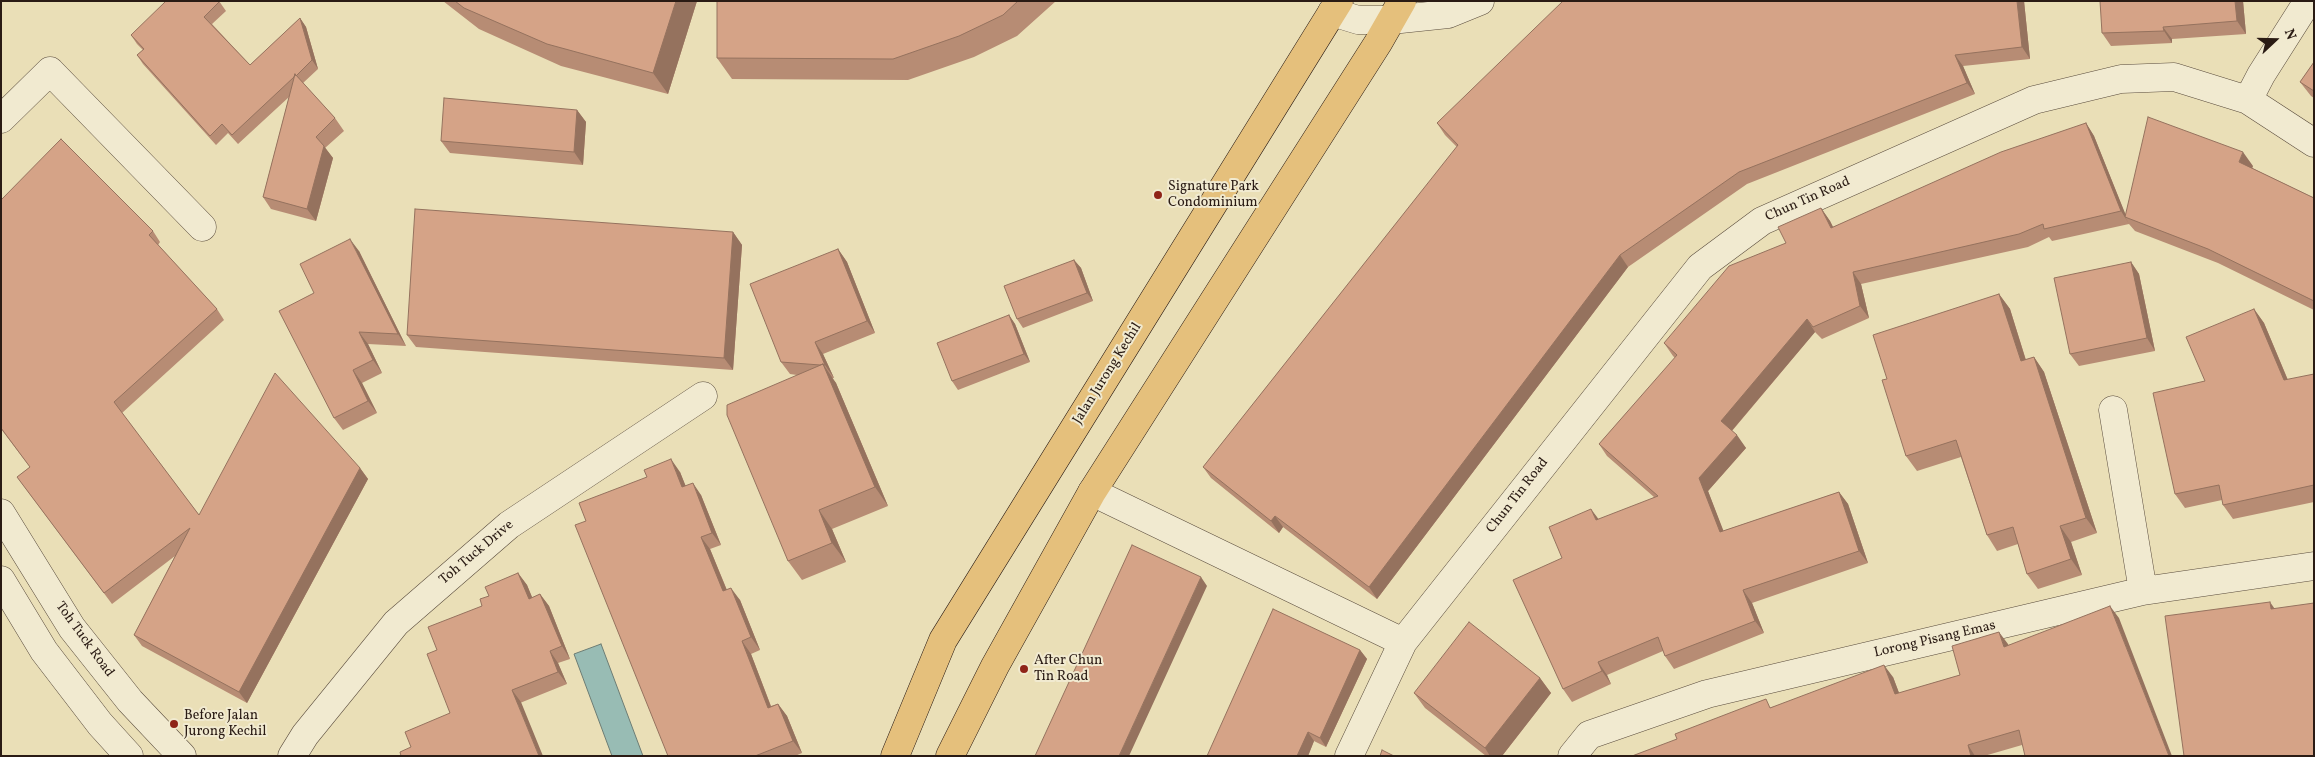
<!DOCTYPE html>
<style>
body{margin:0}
#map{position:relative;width:2315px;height:757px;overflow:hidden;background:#eadfb7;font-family:Vollkorn,serif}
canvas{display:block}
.frame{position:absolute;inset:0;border:2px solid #2a1b14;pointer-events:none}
.north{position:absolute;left:2250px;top:15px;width:50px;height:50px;-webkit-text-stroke:4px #f1ead0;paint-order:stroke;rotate:69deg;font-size:14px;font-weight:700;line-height:20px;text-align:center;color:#2a1b14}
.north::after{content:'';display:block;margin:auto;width:18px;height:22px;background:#2a1b14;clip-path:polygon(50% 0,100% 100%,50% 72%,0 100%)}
</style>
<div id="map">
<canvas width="2315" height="757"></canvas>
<div class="frame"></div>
<div class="north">N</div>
</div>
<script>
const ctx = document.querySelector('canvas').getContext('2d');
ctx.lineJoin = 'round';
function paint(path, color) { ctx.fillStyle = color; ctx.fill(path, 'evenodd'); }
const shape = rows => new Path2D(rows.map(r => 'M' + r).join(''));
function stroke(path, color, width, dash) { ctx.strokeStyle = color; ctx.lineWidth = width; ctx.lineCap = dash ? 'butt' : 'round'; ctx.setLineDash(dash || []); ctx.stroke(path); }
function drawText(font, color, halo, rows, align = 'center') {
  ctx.font = font + ' Vollkorn,serif'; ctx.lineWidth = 4; ctx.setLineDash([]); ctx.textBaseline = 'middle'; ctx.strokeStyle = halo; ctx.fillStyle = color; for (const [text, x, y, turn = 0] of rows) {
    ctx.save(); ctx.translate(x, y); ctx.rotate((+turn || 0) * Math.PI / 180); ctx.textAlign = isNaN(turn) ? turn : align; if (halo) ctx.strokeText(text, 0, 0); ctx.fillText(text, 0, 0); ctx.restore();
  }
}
const water = shape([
 [601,644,643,756,612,756,574,654,601,644]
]);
const minor = shape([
 [1332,12,1358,20,1391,20,1448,14,1480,1],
 [2248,100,2261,75,2308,1],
 [1,119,50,71,202,227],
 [2113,410,2143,591],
 [1092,492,1403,642],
 [1,513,72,628,130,701,182,756],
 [1,580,44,651,100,724,129,756],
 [292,756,305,735,396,623,509,525,703,396],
 [1349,756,1403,642,1700,267,1762,221,2034,100,2121,79,2174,77,2248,100,2314,143],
 [1572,756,1589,735,1707,694,2143,591,2314,566]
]);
const major = shape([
 [895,756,943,640,1339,1],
 [950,756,995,666,1092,492,1378,43,1402,1]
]);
const wall = shape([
 [219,1,226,11,212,24,250,65,300,18,306,27,318,69,303,83,335,118,344,131,325,148,333,158,316,221,271,209,263,197,289,97,238,144,228,133,216,145,143,64,137,55,143,50,137,44,131,35],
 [443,1,697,1,668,94,561,66,479,29],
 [717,1,1056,1,1017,36,974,57,908,80,732,79,717,58],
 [2024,1,2030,59,1963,66,1975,94,1747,184,1628,267,1377,599,1283,527,1279,533,1211,478,1203,467,1457,147,1445,135,1437,123],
 [2243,1,2246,34,2172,39,2172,43,2111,46,2102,33],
 [2314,62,2314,98,2311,96,2300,82],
 [577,110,586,122,583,165,450,153,441,141],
 [2086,123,2094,136,2125,214,2253,166,2252,168,2314,198,2314,310,2218,263,2135,231,2129,224,2052,241,2049,237,2028,247,1861,284,1869,318,1822,339,1815,332,1732,431,1746,448,1708,491,1723,531,1839,492,1848,504,1868,563,1752,603,1764,633,1674,669,1665,656,1663,651,1607,675,1611,684,1572,702,1563,689,1562,558,1654,497,1607,456,1599,444,1675,358,1673,356,1664,343,1786,243,1821,208,1830,221,1833,227],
 [1,200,153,231,160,242,158,245,217,309,224,320,122,413,199,515,360,468,368,479,247,703,142,646,134,635,175,556,112,604,17,477,30,467,1,429],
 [733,232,742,245,733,370,416,347,407,335],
 [838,249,847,262,875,333,823,354,834,378,832,378,836,383,888,506,832,529,846,562,802,580,788,561,797,375,790,374,781,362],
 [359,251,406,346,368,344,382,373,362,383,377,413,343,430,334,418,314,293],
 [1074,260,1081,268,1093,301,1023,328,1017,319],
 [2131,262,2139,274,2155,351,2079,366,2070,354],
 [1999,294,2010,309,2026,360,2034,357,2044,372,2097,533,2071,542,2082,575,2038,589,2027,574,2018,544,1997,551,1987,535,1961,457,1917,471,1906,456,1887,379],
 [2254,309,2264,323,2288,380,2314,374,2314,502,2233,519,2223,505,2222,500,2185,508,2175,494,2205,381],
 [1009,315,1015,324,1030,362,958,390,952,381],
 [680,472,685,485,701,495,721,545,710,549,727,590,740,600,760,650,751,654,771,706,778,704,787,716,802,753,795,756,668,756,586,521],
 [518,573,527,585,532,598,540,594,549,606,570,659,558,663,567,684,411,747,450,713,437,650,482,606,489,596],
 [2119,618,2022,745,1984,756,1632,756,1772,707,1893,677,1899,693,1960,675,2008,644,2008,645],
 [1360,650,1367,659,1326,747,1314,741,1308,756,1207,756],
 [1540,678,1551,693,1502,756,1486,756,1425,708,1414,693]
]);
const shadedWall = shape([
 [676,1,697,1,668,94,653,73],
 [2017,1,2024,1,2030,59,2022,47],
 [2235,1,2243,1,2246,34,2237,21],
 [300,18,306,27,318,69,312,60],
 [2163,27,2172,39,2172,43,2164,31],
 [1955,55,1963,66,1975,94,1967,83],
 [577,110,586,122,583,165,574,152],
 [2086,123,2094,136,2127,218,2125,217,2129,224,2121,211],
 [324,146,333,158,316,221,307,209],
 [2243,152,2253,166,2249,176,2239,162],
 [1821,208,1830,221,1840,241,1831,228],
 [733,232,742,245,733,370,724,358],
 [350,239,359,251,406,346,398,334],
 [838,249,847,262,875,333,867,321],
 [1620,255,1628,267,1377,599,1369,587],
 [1074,260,1081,268,1093,301,1087,293],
 [2131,262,2139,274,2155,351,2147,338],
 [1853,272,1861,284,1869,318,1860,306],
 [1999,294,2010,309,2031,377,2021,361],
 [2254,309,2264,323,2294,395,2284,380],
 [1009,315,1015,324,1030,362,1024,354],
 [1807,319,1815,332,1729,434,1721,421],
 [359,332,368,344,382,373,373,360],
 [815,342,823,354,834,378,825,365],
 [2034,357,2044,372,2097,533,2086,518],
 [823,364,836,383,888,506,875,487],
 [353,370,362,383,377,413,368,401],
 [1737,435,1746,448,1708,491,1729,545,1720,532,1699,478],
 [671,459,680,472,691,499,682,487],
 [360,468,368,479,247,703,239,692],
 [693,483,701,495,721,545,712,533],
 [1839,492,1848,504,1868,563,1859,551],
 [1591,509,1600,521,1596,520],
 [819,510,832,529,846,562,832,543],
 [1275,516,1283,527,1279,533,1271,521],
 [2060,526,2071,542,2082,575,2071,559],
 [701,537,710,549,732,603,723,591],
 [518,573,527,585,538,611,529,599],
 [1201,577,1207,586,1129,756,1119,756],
 [731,588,740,600,760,650,751,637],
 [1743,590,1752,603,1764,633,1755,621],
 [540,594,549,606,570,659,562,646],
 [2270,602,2279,615,2271,609],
 [2110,606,2119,618,2172,756,2169,756],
 [1999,632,2008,644,2013,660,2004,647],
 [742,641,751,654,776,720,768,708],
 [1360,650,1367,659,1326,747,1320,738],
 [550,651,558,663,567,684,558,672],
 [1598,662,1607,675,1611,684,1602,671],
 [1884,665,1893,677,1904,706,1895,694],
 [1540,678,1551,693,1502,756,1490,756,1485,748],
 [512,690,521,702,543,756,539,756],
 [778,704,787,716,802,753,793,741],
 [1308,732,1314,741,1308,756,1297,756],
 [1968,745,1975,756,1971,756]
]);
const building = shape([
 [166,1,219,1,219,2,204,17,250,65,300,18,312,60,296,76,295,74,294,77,232,135,222,124,210,136,137,55,144,49,131,35,166,1],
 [455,1,676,1,653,73,547,44,464,8,455,1],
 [717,1,1018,1,1003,15,959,36,893,59,717,58,717,1],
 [1563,1,2017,1,2022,47,1955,55,1967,83,1739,172,1620,255,1369,587,1275,516,1271,521,1203,467,1458,145,1437,123,1563,1],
 [2100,1,2235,1,2237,21,2163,27,2164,31,2102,33,2100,1],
 [2314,62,2314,91,2300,82,2314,62],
 [295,74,335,118,316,137,324,146,307,209,263,197,295,74],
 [444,98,577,110,574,152,441,141,444,98],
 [2148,117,2243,152,2239,162,2314,198,2314,301,2208,249,2125,217,2148,117],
 [2086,123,2121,211,2044,229,2043,224,2019,234,1853,272,1860,306,1813,327,1807,319,1721,421,1737,435,1699,478,1720,532,1839,492,1859,551,1743,590,1755,621,1665,656,1658,637,1598,662,1602,671,1563,689,1513,580,1562,558,1549,527,1591,509,1596,520,1658,496,1599,444,1677,355,1664,343,1729,266,1786,243,1778,227,1821,208,1831,228,2001,152,2086,123],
 [61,139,153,231,149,235,217,309,114,402,199,515,275,373,360,468,239,692,134,635,190,528,104,593,17,477,30,467,1,428,1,200,61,139],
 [415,209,733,232,724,358,407,335,415,209],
 [350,239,398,334,359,332,373,360,353,370,368,401,334,418,279,311,314,293,300,264,350,239],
 [838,249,867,321,815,342,825,365,823,365,823,364,820,365,781,362,750,284,838,249],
 [1074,260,1087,293,1017,319,1004,286,1074,260],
 [2131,262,2147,338,2070,354,2054,278,2131,262],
 [1999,294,2021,361,2034,357,2086,518,2060,526,2071,559,2027,574,2013,527,1987,535,1956,440,1906,456,1882,380,1887,379,1873,335,1999,294],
 [2254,309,2284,380,2314,374,2314,485,2223,505,2219,485,2175,494,2153,393,2205,381,2186,337,2254,309],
 [1009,315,1024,354,952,381,937,343,1009,315],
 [823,364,875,487,819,510,832,543,788,561,727,415,727,405,823,364],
 [671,459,682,487,693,483,712,533,701,537,723,591,731,588,751,637,742,641,768,708,778,704,793,741,755,756,668,756,575,525,586,521,579,503,647,477,644,470,671,459],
 [1132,545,1201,577,1119,756,1035,756,1132,545],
 [518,573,529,599,540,594,562,646,550,651,558,672,512,690,539,756,401,756,400,752,411,747,405,732,450,713,427,654,437,650,428,627,482,606,480,599,489,596,485,587,518,573],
 [2270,602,2271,609,2314,603,2314,756,2184,756,2165,616,2270,602],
 [2110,606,2169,756,2025,756,2019,730,1968,745,1971,756,1632,756,1677,739,1675,734,1766,699,1770,708,1884,665,1895,694,1960,675,1952,646,1999,632,2004,647,2110,606],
 [1273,609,1360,650,1320,738,1308,732,1297,756,1207,756,1273,609],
 [1469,622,1540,678,1485,748,1414,693,1469,622],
 [1382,750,1394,756,1380,756,1382,750]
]);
const markers = [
 [1158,195,5,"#8f2418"],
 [1024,669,5,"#8f2418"],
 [174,724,5,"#8f2418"]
];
const poiNames = [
 ["Signature Park",1168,187],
 ["Condominium",1168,203],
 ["After Chun",1034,661],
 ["Tin Road",1034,677],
 ["Before Jalan",184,716],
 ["Jurong Kechil",184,732]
];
const streetNames = [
 ["Chun Tin Road",1808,200,-24],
 ["Jalan Jurong Kechil",1108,374,-58],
 ["Chun Tin Road",1518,496,-52],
 ["Toh Tuck Drive",477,553,-40],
 ["Toh Tuck Road",84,640,54],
 ["Lorong Pisang Emas",1935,640,-13]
];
paint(water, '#98bcb4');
stroke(water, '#6c7c74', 1);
stroke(minor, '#5a4c3d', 29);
stroke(major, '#2a1b14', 29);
stroke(minor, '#f1ead0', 28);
stroke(major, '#e5c07c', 28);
paint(wall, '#b78c74');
paint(shadedWall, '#95725e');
paint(building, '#d5a387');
stroke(building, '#95725e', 1);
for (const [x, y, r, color] of markers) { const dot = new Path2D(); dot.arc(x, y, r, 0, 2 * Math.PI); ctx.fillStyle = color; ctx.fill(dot); stroke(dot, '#f1ead0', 2); }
drawText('14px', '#2a1b14', '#f1ead0', poiNames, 'left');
drawText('14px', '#2a1b14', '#f1ead0', streetNames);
</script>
